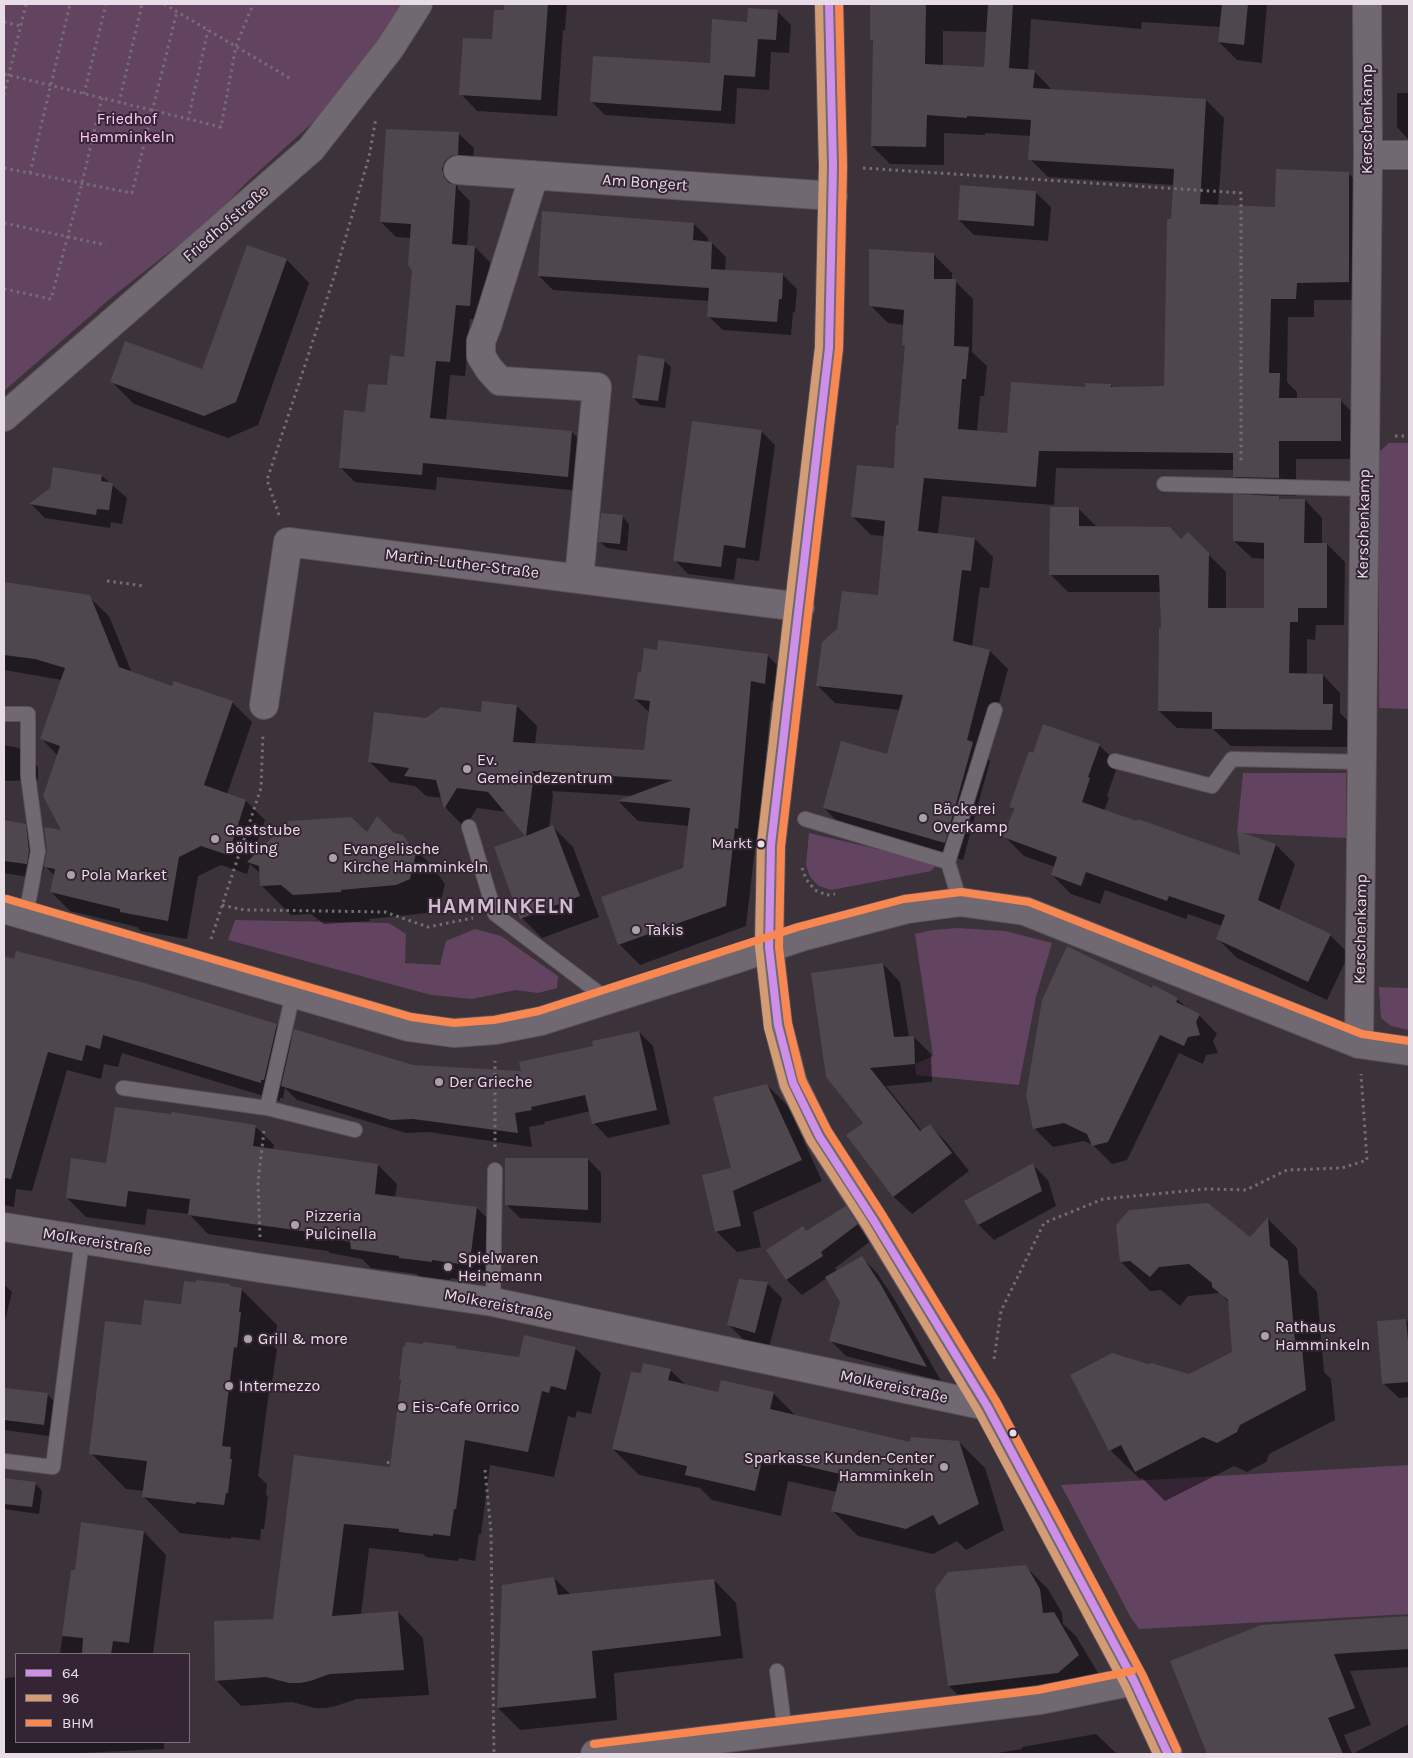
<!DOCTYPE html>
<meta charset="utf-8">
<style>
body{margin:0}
#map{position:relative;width:1413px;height:1758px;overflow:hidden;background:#3b323a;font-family:Karla,sans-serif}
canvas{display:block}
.frame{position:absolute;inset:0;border:5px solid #e8dde7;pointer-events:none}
.legend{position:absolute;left:15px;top:1653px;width:175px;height:90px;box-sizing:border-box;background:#352434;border:1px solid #7d6e7c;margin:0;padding:6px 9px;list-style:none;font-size:15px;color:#e8dde7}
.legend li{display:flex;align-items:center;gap:10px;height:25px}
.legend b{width:25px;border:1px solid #7d6e7c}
</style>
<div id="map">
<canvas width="1413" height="1758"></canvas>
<div class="frame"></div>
<ul class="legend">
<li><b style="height:6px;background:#ce8fe9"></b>64</li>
<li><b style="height:6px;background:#d39c74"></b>96</li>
<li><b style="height:6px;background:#f88751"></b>BHM</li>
</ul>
</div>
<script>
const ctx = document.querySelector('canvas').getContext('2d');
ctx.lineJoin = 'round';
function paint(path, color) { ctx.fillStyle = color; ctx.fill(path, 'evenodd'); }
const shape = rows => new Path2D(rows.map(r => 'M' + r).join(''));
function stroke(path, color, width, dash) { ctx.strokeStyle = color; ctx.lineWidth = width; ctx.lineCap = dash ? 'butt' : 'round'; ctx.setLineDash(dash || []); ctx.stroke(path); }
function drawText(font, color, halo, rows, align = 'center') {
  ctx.font = font + ' Karla,sans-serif'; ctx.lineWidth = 4; ctx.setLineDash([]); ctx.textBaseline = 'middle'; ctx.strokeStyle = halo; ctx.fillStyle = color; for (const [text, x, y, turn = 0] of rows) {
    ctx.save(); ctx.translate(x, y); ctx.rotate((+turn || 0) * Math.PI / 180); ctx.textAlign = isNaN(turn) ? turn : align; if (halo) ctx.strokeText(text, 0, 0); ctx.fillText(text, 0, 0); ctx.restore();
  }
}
const green = shape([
 [4,4,400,4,364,70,331,106,247,182,203,228,173,249,112,297,4,391],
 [1389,443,1409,443,1409,709,1379,708,1379,452],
 [1243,773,1346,773,1346,838,1237,833],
 [809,833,932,862,935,866,931,871,831,890,819,886,810,877,806,865],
 [235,920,389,923,406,934,405,963,440,965,446,941,475,929,501,936,558,976,557,988,538,993,516,990,472,999,431,995,228,940],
 [957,928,1005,931,1052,943,1036,997,1019,1085,916,1075,915,1064,933,1056,915,934,933,930],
 [1379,987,1409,988,1409,1030,1391,1026,1381,1018],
 [1409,1465,1409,1614,1139,1629,1130,1616,1061,1485]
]);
const shadow = shape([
 [505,4,567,4,565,30,563,30,557,116,477,111,461,94,493,40,505,12],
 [871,4,1267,4,1262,63,1237,60,1219,42,1221,27,1142,22,1141,29,1031,19,1028,71,1034,71,1052,90,1206,100,1224,118,1218,206,1276,208,1349,174,1367,192,1367,300,1314,300,1314,317,1288,317,1287,382,1297,392,1297,400,1340,400,1358,418,1359,459,1296,459,1296,496,1276,495,1281,500,1305,500,1322,518,1322,544,1327,544,1345,562,1344,625,1316,625,1315,640,1307,639,1307,674,1323,675,1340,693,1340,713,1350,723,1350,747,1231,746,1213,729,1177,728,1159,711,1162,629,1161,592,1068,592,1050,574,1078,508,1096,526,1181,541,1188,534,1226,572,1226,609,1265,609,1266,559,1252,558,1234,541,1254,496,1234,476,1234,470,1056,468,1054,505,942,496,938,534,975,539,993,557,989,588,980,587,972,647,990,651,1008,669,985,755,990,761,963,860,842,826,824,808,888,755,900,710,835,703,817,685,879,596,885,536,871,535,853,517,895,470,906,346,903,344,904,325,888,323,870,305,934,255,952,273,952,280,955,281,973,299,972,352,987,366,984,396,980,396,977,432,1008,434,1086,388,1111,385,1114,388,1166,387,1174,185,1048,177,1030,159,1031,136,985,133,985,135,944,133,944,165,890,164,872,146,874,42,871,39],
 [943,31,988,32,985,68,943,66],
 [777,11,791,25,789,53,771,52,769,90,737,88,735,124,605,115,591,101,711,65,748,23],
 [1397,93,1409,93,1409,140,1397,127],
 [388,131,459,134,474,148,472,169,460,176,457,185,458,189,470,201,467,247,475,247,490,262,485,320,470,319,465,376,450,375,446,421,572,432,587,447,582,491,437,477,436,490,355,482,340,467,366,413,388,386,406,358,414,271,411,238,396,237,381,222],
 [1035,192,1051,207,1048,241,974,235,959,220],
 [694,224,708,238,708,242,712,243,726,257,725,271,783,275,797,289,795,313,793,312,791,335,723,330,708,316,709,301,553,290,539,276],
 [247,246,287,260,309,283,258,425,228,438,134,404,111,381,203,371],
 [664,360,671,367,665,408,640,405,633,397],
 [761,431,775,445,759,561,737,558,734,580,688,574,675,560],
 [102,476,127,498,122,524,111,522,110,528,45,518,31,504,51,489],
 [622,516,629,524,627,551,607,548,599,541],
 [4,583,89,597,109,616,132,673,173,687,232,702,252,722,227,794,246,801,265,820,252,858,367,834,394,834,402,836,432,866,445,884,439,908,427,913,369,919,370,921,324,924,311,914,291,915,262,886,261,874,250,864,247,874,221,865,198,876,187,939,141,931,137,927,70,911,51,892,55,876,45,866,64,831,58,756,42,739,62,680,4,670],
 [767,655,788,676,785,703,771,701,758,849,755,848,746,926,640,965,619,944,684,869,689,826,638,821,619,802,634,796,552,791,553,796,549,828,553,827,573,847,599,917,542,938,522,918,527,836,507,812,477,808,465,828,446,808,443,798,426,796,415,786,390,782,369,761,426,719,482,713,517,706,537,726,535,744,645,751,650,713,635,699],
 [4,745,19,748,38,767,38,780,4,781],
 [1099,745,1118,764,1107,796,1109,798,1104,811,1241,857,1276,845,1295,864,1279,911,1330,935,1349,954,1327,1000,1237,958,1218,939,1222,926,1188,914,1186,919,1105,890,1100,904,1071,894,1052,875,1055,867,1024,856,1005,837,1014,811,1010,807,1034,755],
 [4,822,24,825,39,840,44,867,41,879,4,873],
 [4,957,277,1025,293,1041,412,1066,522,1072,639,1032,653,1046,670,1124,608,1138,594,1123,590,1111,544,1122,545,1124,529,1127,532,1147,428,1132,406,1133,297,1100,285,1088,283,1098,280,1098,280,1101,122,1053,118,1067,104,1064,101,1079,67,1070,32,1191,16,1189,14,1207,4,1205],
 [883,964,900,982,909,1037,914,1037,931,1054,932,1082,886,1086,922,1131,930,1125,947,1143,969,1171,912,1214,894,1197,848,1135,864,1123,828,1077],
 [1153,990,1177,999,1189,1010,1199,1015,1217,1034,1213,1041,1218,1053,1206,1055,1203,1064,1179,1053,1127,1160,1112,1164,1093,1145,1084,1141,1053,1147,1034,1128],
 [767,1085,788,1106,822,1181,753,1212,761,1247,737,1252,716,1231,732,1169],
 [255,1126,274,1145,273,1150,378,1165,397,1184,395,1198,477,1208,496,1227,486,1283,451,1278,450,1280,419,1277,417,1274,371,1268,362,1259,330,1253,328,1251,208,1234,189,1214,147,1209,145,1225,86,1217,67,1198,107,1164],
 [588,1159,601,1173,601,1223,520,1218,506,1204],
 [1033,1165,1048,1180,1056,1206,994,1240,979,1225,966,1201],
 [846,1208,861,1223,872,1240,835,1268,837,1272,862,1258,877,1273,896,1302,941,1381,846,1356,831,1341,841,1301,827,1278,802,1295,787,1280,768,1250,803,1228,807,1232],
 [1268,1219,1297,1248,1299,1273,1317,1292,1324,1372,1331,1379,1335,1420,1269,1454,1266,1462,1247,1472,1234,1466,1165,1501,1142,1478,1140,1479,1110,1450,1189,1376,1233,1353,1229,1303,1220,1293,1188,1296,1180,1306,1161,1290,1150,1291,1121,1262,1250,1239],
 [767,1283,782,1298,769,1347,744,1340,729,1325],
 [4,1284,12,1292,4,1324],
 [229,1285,232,1288,241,1289,277,1325,274,1347,277,1349,272,1383,270,1383,258,1476,267,1484,266,1494,268,1497,264,1529,261,1529,260,1540,231,1537,231,1539,180,1533,144,1497,144,1491,126,1489,91,1453,142,1326,182,1306],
 [1406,1320,1409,1323,1409,1397,1399,1398,1383,1383],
 [456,1347,459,1350,520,1358,575,1348,601,1373,591,1414,577,1411,575,1418,568,1416,554,1477,490,1465,481,1534,479,1534,475,1561,459,1558,458,1561,426,1557,423,1554,369,1548,361,1615,398,1612,423,1638,429,1695,356,1699,336,1706,326,1708,315,1708,292,1702,241,1706,216,1680,275,1620,295,1457,391,1469,402,1382,400,1380],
 [670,1370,686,1385,719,1394,773,1393,796,1416,911,1444,959,1442,985,1468,1004,1530,966,1550,957,1541,933,1554,858,1536,833,1511,837,1492,788,1481,781,1516,712,1500,700,1488,639,1475,613,1449,642,1375],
 [4,1389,47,1394,60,1407,57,1437,4,1430],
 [4,1479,35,1483,42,1491,39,1514,4,1509],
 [144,1532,166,1555,153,1654,60,1654,72,1571,76,1572],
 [1025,1566,1048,1589,1062,1613,1063,1624,1076,1636,1101,1678,971,1708,949,1686],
 [554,1578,571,1595,714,1580,736,1603,743,1658,614,1673,617,1720,520,1730,498,1708],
 [1409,1617,1409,1667,1350,1671,1371,1725,1344,1735,1352,1754,1209,1754,1171,1662,1261,1626],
 [16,1677,16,1742,164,1742,164,1749,58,1754,4,1754,4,1678],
 [1409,1724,1409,1754,1357,1754,1356,1752],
 [1096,1734,1117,1754,991,1754,1022,1749,1022,1747]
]);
const building = shape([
 [504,4,548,4,541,100,459,95,463,38,492,39,494,10,504,10],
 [870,4,926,4,925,64,984,67,988,4,1013,4,1009,68,1035,70,1033,88,1206,99,1200,204,1275,207,1276,169,1349,172,1349,282,1297,283,1296,299,1271,299,1269,373,1280,373,1279,398,1341,398,1341,441,1279,441,1279,478,1233,477,1233,453,1039,451,1036,487,924,478,918,531,975,538,971,571,962,570,953,641,990,650,967,740,973,742,945,843,823,808,841,741,887,754,903,695,816,686,822,642,837,629,842,591,878,595,885,521,851,517,857,465,894,468,896,425,898,425,905,345,902,345,904,310,869,306,869,249,934,253,934,279,956,279,954,346,969,347,966,379,962,379,958,429,1007,433,1011,382,1085,387,1085,383,1111,384,1111,387,1164,386,1167,219,1171,219,1174,169,1028,160,1031,120,967,116,967,118,927,115,926,147,871,146,873,40,870,40],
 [1222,4,1248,4,1244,45,1218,42],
 [748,8,778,10,776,40,758,39,755,77,724,75,721,111,590,102,593,56,710,63,712,19,747,22],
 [386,129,459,132,458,155,451,156,445,161,442,169,444,177,449,183,456,185,452,244,475,246,470,306,456,305,450,362,436,361,430,418,572,431,568,477,423,463,422,475,339,468,344,410,365,412,368,384,387,385,390,355,404,357,412,271,408,265,411,224,380,222],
 [960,185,1036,191,1034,226,958,220],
 [542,211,694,223,693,240,712,242,711,269,783,273,782,299,779,299,777,322,707,317,709,288,538,276],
 [247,245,287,259,236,402,204,416,110,382,125,341,202,369],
 [638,355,665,359,658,401,632,398],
 [692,421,762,430,745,548,724,545,721,567,673,561],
 [53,467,102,475,101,481,113,483,109,510,97,509,96,515,29,504,50,488],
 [1233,494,1279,496,1279,499,1305,499,1304,543,1327,543,1327,608,1298,608,1298,622,1290,622,1289,673,1323,674,1323,704,1333,704,1332,730,1212,729,1212,712,1158,711,1159,628,1161,628,1159,575,1049,575,1050,507,1079,507,1079,526,1170,527,1181,539,1188,532,1209,553,1208,608,1264,608,1264,543,1233,541],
 [601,513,623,515,620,544,598,542],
 [4,582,90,595,119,667,172,686,174,681,233,701,204,785,246,800,228,855,201,846,179,857,168,921,120,912,120,909,50,892,55,869,44,867,47,850,44,827,61,830,43,796,60,746,40,739,65,668,35,659,4,655],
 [658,640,768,654,765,684,751,681,738,829,735,828,726,906,618,945,601,897,683,868,690,808,617,801,673,780,532,771,534,774,526,836,553,825,580,896,520,919,494,847,525,836,488,792,457,788,444,809,436,780,404,776,409,768,368,762,374,712,426,718,441,707,481,712,482,701,517,705,513,742,644,750,650,701,634,699,638,672,641,672,644,648,657,650],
 [1043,724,1100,744,1088,777,1090,778,1082,802,1137,821,1138,819,1240,855,1237,831,1276,844,1258,900,1331,934,1308,982,1216,939,1225,915,1169,896,1167,901,1086,872,1081,886,1051,875,1057,857,1003,837,1014,809,1009,807,1029,751,1033,753],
 [377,816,394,833,403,835,416,853,410,879,396,885,341,890,341,892,293,895,281,885,260,886,259,866,247,862,289,821,351,817,367,832],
 [4,820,26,824,29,851,27,864,4,861],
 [1067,946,1152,988,1153,985,1178,998,1176,1002,1200,1014,1196,1022,1200,1035,1188,1037,1184,1046,1160,1035,1108,1142,1092,1146,1087,1134,1064,1123,1033,1129,1026,1095,1042,1000],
 [16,951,141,982,277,1024,264,1080,261,1080,261,1083,103,1035,100,1049,86,1045,82,1061,48,1052,11,1179,4,1178,4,956,14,959],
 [883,963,894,1037,914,1036,915,1064,870,1068,920,1131,930,1124,952,1153,893,1197,846,1135,863,1123,826,1077,811,973],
 [294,1029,413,1065,521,1071,519,1062,593,1046,592,1041,639,1031,657,1110,592,1124,585,1095,531,1107,532,1110,515,1113,518,1133,413,1119,391,1120,281,1086],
 [767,1084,802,1160,733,1191,741,1226,715,1232,702,1175,731,1168,713,1097],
 [115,1107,171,1114,172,1112,256,1125,253,1146,378,1164,375,1194,477,1207,471,1253,469,1252,467,1265,432,1260,432,1262,399,1258,399,1256,351,1249,350,1242,310,1234,309,1232,188,1215,190,1199,128,1191,126,1207,66,1198,71,1158,106,1163],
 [505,1158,588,1158,588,1210,505,1205],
 [1033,1163,1042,1191,978,1225,964,1201],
 [1208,1203,1250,1237,1268,1217,1270,1246,1288,1261,1295,1342,1302,1348,1306,1390,1240,1425,1237,1432,1217,1443,1203,1437,1135,1472,1121,1445,1109,1451,1070,1375,1112,1353,1148,1364,1151,1363,1189,1374,1232,1352,1228,1300,1212,1287,1212,1283,1189,1264,1159,1267,1150,1277,1130,1261,1120,1262,1116,1225,1129,1210],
 [846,1206,858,1224,821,1252,823,1256,786,1280,766,1250,803,1226,806,1231],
 [862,1256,881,1285,927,1367,829,1341,840,1302,825,1277],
 [739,1279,768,1282,755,1333,727,1325],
 [196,1280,230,1284,230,1286,242,1288,239,1312,241,1312,237,1348,234,1347,222,1446,231,1447,230,1459,232,1459,228,1493,226,1493,224,1505,196,1502,196,1504,142,1497,147,1461,89,1454,105,1321,141,1325,144,1300,181,1304,184,1281,196,1282],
 [1406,1319,1409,1351,1409,1382,1382,1384,1377,1321],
 [524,1335,576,1347,566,1390,551,1386,549,1393,542,1391,528,1452,465,1440,456,1509,454,1509,450,1536,433,1534,433,1536,399,1532,399,1529,344,1524,332,1616,398,1611,404,1670,330,1674,310,1681,300,1683,289,1683,266,1677,215,1681,214,1621,273,1619,294,1455,390,1467,401,1380,399,1380,403,1346,405,1347,406,1342,423,1344,423,1342,457,1346,456,1348,519,1357],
 [643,1363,671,1369,668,1380,718,1392,721,1380,774,1392,770,1409,910,1442,911,1437,959,1441,979,1504,939,1525,933,1515,906,1529,831,1511,840,1474,763,1456,755,1491,685,1475,687,1466,612,1449,631,1372,641,1373],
 [4,1388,48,1393,44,1425,4,1420],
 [4,1478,36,1482,32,1507,4,1504],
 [81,1522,144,1531,129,1643,113,1641,111,1654,82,1654,83,1638,62,1636,71,1570,75,1570],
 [1026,1565,1040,1589,1043,1613,1054,1612,1079,1655,1058,1673,948,1686,935,1589,948,1572],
 [554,1577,558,1595,714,1579,721,1636,592,1651,596,1698,497,1708,502,1585],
 [1409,1616,1409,1649,1334,1654,1355,1708,1328,1718,1343,1754,1207,1754,1170,1661,1261,1625]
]);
const path = shape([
 [164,4,291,79],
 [4,22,20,26],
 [4,74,221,127,236,46,253,4],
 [84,94,106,4],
 [4,95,26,4],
 [119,103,142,4],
 [188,120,208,30],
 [4,168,132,193,177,11],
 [863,168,1241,193,1241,463],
 [30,173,70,4],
 [4,223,106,245],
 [4,289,51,299,82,183,102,98],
 [1395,436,1409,436],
 [279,515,267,480,335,274,369,157,376,118],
 [107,581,145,586],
 [802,868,806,879,815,890,827,895,835,894],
 [222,905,244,910,258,910,385,912,428,927,473,918],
 [211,939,261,788,263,733],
 [495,1147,495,1061],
 [260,1237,258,1182,264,1131],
 [994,1359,1001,1311,1044,1223,1103,1199,1206,1189,1246,1190,1287,1170,1342,1168,1367,1160,1361,1074],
 [387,1462,391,1464],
 [485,1470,491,1531,494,1754]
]);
const lane = shape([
 [1164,484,1365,489],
 [4,714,28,714,28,776,38,851,26,915],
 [1115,761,1212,786,1232,759,1362,762],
 [805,819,948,862],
 [469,827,495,914,608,1000],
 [960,902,948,862,995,710],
 [123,1088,267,1108,355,1130],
 [267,1108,293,994],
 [493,1302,495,1170],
 [4,1461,53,1467,82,1240],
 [777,1671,785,1732]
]);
const street = shape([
 [829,4,833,166,829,348,771,845,769,947,778,1025,793,1083,819,1136,874,1221,987,1406,1134,1681,1168,1754],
 [1368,155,1409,155],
 [458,170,833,196],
 [534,175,487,326,481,341,481,356,489,369,500,381,597,387,579,579],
 [4,417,311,149,390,48,418,4],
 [264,705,288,542,800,607],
 [4,909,409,1027,454,1033,495,1030,541,1021,733,960,801,937,907,909,960,902,1025,911,1359,1044,1409,1051],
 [1359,1044,1368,155,1367,4],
 [4,1227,260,1268,493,1302,987,1406],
 [595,1754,1040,1700,1134,1681]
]);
const bus1 = shape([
 [829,4,833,166,829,348,771,845,769,947,778,1025,793,1083,819,1136,874,1221,987,1406,1134,1681,1168,1754]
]);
const bus2 = shape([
 [819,4,823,166,819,347,761,844,759,947,768,1028,784,1086,810,1140,866,1226,978,1411,1125,1685,1157,1754]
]);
const bus3 = shape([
 [839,4,843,166,839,348,781,846,779,947,788,1023,802,1080,828,1131,883,1216,996,1401,1143,1676,1177,1750],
 [7,899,411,1017,454,1023,494,1020,539,1011,798,927,904,899,961,892,1029,902,1362,1034,1409,1041],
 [594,1744,1038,1690,1132,1671]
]);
const markers = [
 [467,769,5,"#aba1aa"],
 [923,818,5,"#aba1aa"],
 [215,839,5,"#aba1aa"],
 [761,844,4.5,"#e8dde7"],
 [333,858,5,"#aba1aa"],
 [71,875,5,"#aba1aa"],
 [636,930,5,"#aba1aa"],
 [439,1082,5,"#aba1aa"],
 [295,1225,5,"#aba1aa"],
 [448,1267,5,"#aba1aa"],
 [1265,1336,5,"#aba1aa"],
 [248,1339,5,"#aba1aa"],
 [229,1386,5,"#aba1aa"],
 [402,1407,5,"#aba1aa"],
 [1013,1433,4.5,"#e8dde7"],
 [944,1467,5,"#aba1aa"]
];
const busNames = [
 ["Markt",752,844]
];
const parkNames = [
 ["Friedhof",127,119],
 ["Hamminkeln",127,137]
];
const streetNames = [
 ["Kerschenkamp",1367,119,-90],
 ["Am Bongert",645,183,4],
 ["Friedhofstraße",226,224,-41],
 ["Kerschenkamp",1364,524,-89],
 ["Martin-Luther-Straße",462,564,7],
 ["Kerschenkamp",1361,929,-89],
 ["Molkereistraße",97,1242,9],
 ["Molkereistraße",498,1305,11],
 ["Molkereistraße",894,1387,12]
];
const poiNames = [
 ["Ev.",477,760],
 ["Gemeindezentrum",477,778],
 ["Bäckerei",933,809],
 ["Overkamp",933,827],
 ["Gaststube",225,830],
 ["Bölting",225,848],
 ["Evangelische",343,849],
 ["Kirche Hamminkeln",343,867],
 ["Pola Market",81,875],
 ["Takis",646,930],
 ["Der Grieche",449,1082],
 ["Pizzeria",305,1216],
 ["Pulcinella",305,1234],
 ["Spielwaren",458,1258],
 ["Heinemann",458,1276],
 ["Rathaus",1275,1327],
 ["Hamminkeln",1275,1345],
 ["Grill & more",258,1339],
 ["Intermezzo",239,1386],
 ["Eis-Cafe Orrico",412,1407],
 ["Sparkasse Kunden-Center",934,1458,"right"],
 ["Hamminkeln",934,1476,"right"]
];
const districtNames = [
 ["HAMMINKELN",501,907]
];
paint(green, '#624461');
paint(shadow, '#0007');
paint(building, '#4f474e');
stroke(lane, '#5a5159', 16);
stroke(street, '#5a5159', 30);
stroke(path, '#746e74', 3, [2.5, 4]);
stroke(lane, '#716971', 14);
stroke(street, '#716971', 28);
stroke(bus1, '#ce8fe9', 8);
stroke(bus2, '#d39c74', 8);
stroke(bus3, '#f88751', 8);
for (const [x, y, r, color] of markers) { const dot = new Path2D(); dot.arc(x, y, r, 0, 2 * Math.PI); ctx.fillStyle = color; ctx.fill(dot); stroke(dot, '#352434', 2); }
drawText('15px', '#e8dde7', '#352434', busNames, 'right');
drawText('16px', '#fec8fb', '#352434', parkNames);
drawText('16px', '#e8dde7', '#352434', streetNames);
drawText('16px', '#e8dde7', '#352434', poiNames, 'left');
ctx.letterSpacing = '1px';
drawText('bold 21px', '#d2bcd1', '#352434', districtNames);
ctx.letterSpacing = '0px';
</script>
